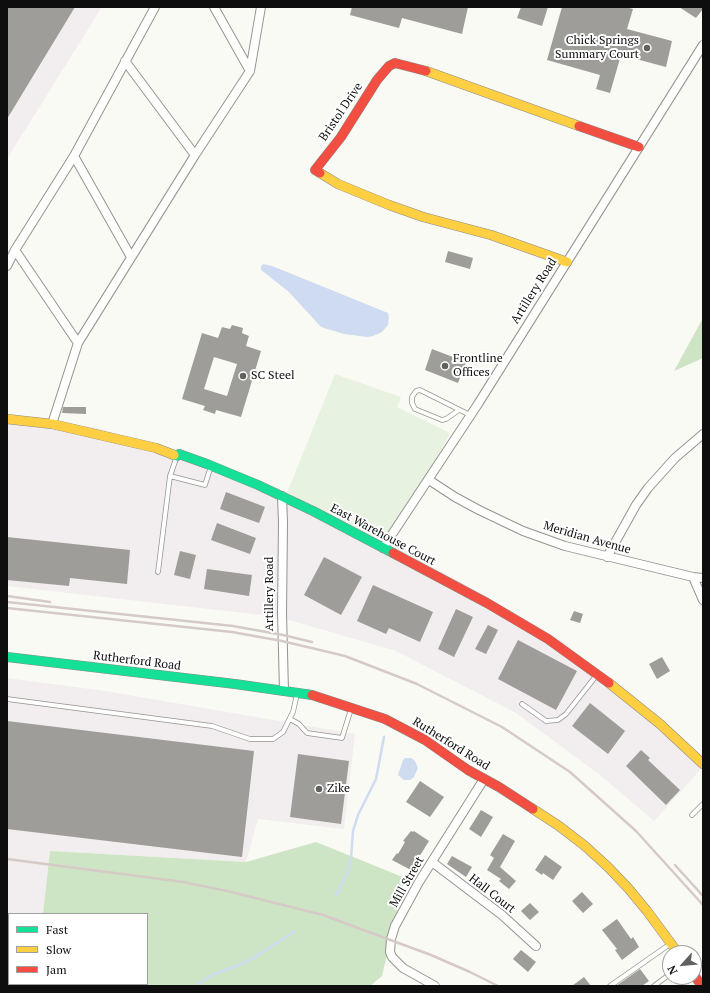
<!DOCTYPE html>
<style>
body{margin:0}
#map{position:relative;width:710px;height:993px;overflow:hidden;background:#fafaf4;font-family:"PT Serif",serif}
canvas{display:block}
.frame{position:absolute;inset:0;border:8px solid #0e0e0e;pointer-events:none}
.legend{position:absolute;left:8px;top:913px;width:140px;height:72px;box-sizing:border-box;background:#fff;border:1px solid #9f9f9f;margin:0;padding:5px 7px;list-style:none;font-size:12px;color:#0e0e0e}
.legend li{display:flex;align-items:center;gap:8px;height:20px}
.legend b{width:20px;border:1px solid #9f9f9f}
.north{position:absolute;left:662px;top:945px;width:40px;height:40px;box-sizing:border-box;background:#fff;border:1px solid #9f9f9f;border-radius:50%;rotate:243deg;font-size:11px;font-weight:700;line-height:16px;text-align:center;color:#0e0e0e}
.north::after{content:'';display:block;margin:auto;width:14px;height:18px;background:#61615e;clip-path:polygon(50% 0,100% 100%,50% 72%,0 100%)}
</style>
<div id="map">
<canvas width="710" height="993"></canvas>
<div class="frame"></div>
<ul class="legend">
<li><b style="height:5px;background:#16e098"></b>Fast</li>
<li><b style="height:5px;background:#ffcf43"></b>Slow</li>
<li><b style="height:5px;background:#f24e42"></b>Jam</li>
</ul>
<div class="north">N</div>
</div>
<script>
const ctx = document.querySelector('canvas').getContext('2d');
ctx.lineJoin = 'round';
function paint(path, color) { ctx.fillStyle = color; ctx.fill(path, 'evenodd'); }
const shape = rows => new Path2D(rows.map(r => 'M' + r).join(''));
function stroke(path, color, width, dash) { ctx.strokeStyle = color; ctx.lineWidth = width; ctx.lineCap = dash ? 'butt' : 'round'; ctx.setLineDash(dash || []); ctx.stroke(path); }
function drawText(font, color, halo, rows, align = 'center') {
  ctx.font = font + ' "PT Serif",serif'; ctx.lineWidth = 4; ctx.setLineDash([]); ctx.textBaseline = 'middle'; ctx.strokeStyle = halo; ctx.fillStyle = color; for (const [text, x, y, turn = 0] of rows) {
    ctx.save(); ctx.translate(x, y); ctx.rotate((+turn || 0) * Math.PI / 180); ctx.textAlign = isNaN(turn) ? turn : align; if (halo) ctx.strokeText(text, 0, 0); ctx.fillText(text, 0, 0); ctx.restore();
  }
}
const industrial = shape([
 [7,7,102,7,7,159],
 [7,416,99,428,232,475,361,533,392,543,558,638,703,758,703,767,654,821,600,775,516,713,396,651,279,617,7,586],
 [7,678,105,691,355,734,344,829,258,819,246,862,50,851,43,914,9,914,9,984,36,984,35,986,7,986]
]);
const forest = shape([
 [703,318,703,358,674,371],
 [316,842,405,878,382,976,370,986,35,986,36,984,147,984,147,914,43,914,50,851,246,862]
]);
const pitch = shape([
 [335,374,401,397,397,407,450,433,392,543,361,533,287,493]
]);
const water = shape([
 [263,264,272,266,388,313,389,318,388,325,382,332,373,336,367,337,344,334,321,327,289,292,261,270,261,266],
 [405,758,411,758,415,761,418,768,414,777,410,780,404,780,398,775,403,760]
]);
const stream = shape([
 [336,895,347,874,351,859,353,831,358,815,376,779,384,737],
 [195,986,212,975,239,965,255,957,295,931]
]);
const building = shape([
 [7,7,75,7,7,119],
 [352,7,468,7,462,34,402,18,399,28,350,15],
 [521,7,548,7,542,26,517,18],
 [562,7,625,7,633,9,627,29,672,41,666,67,621,55,610,93,596,89,600,75,547,60],
 [679,7,703,7,703,9,696,18],
 [448,251,473,258,470,269,445,262],
 [232,325,243,328,242,333,249,336,246,346,261,351,241,417,216,410,215,414,203,410,205,406,182,399,202,333,218,338,222,327,230,329],
 [214,357,237,364,227,396,204,389],
 [432,349,466,362,458,383,425,370],
 [63,407,86,407,86,414,62,413],
 [226,492,265,507,259,523,220,509],
 [217,523,256,538,250,554,211,540],
 [7,537,130,550,127,584,70,578,69,586,7,580],
 [180,551,196,555,190,579,174,575],
 [324,557,362,577,341,615,304,595],
 [207,569,252,575,249,596,204,589],
 [373,585,433,612,420,642,389,628,386,634,357,621],
 [456,609,473,617,454,657,438,649],
 [574,611,583,614,580,623,570,620],
 [488,625,498,630,486,654,475,649],
 [518,640,577,671,556,710,498,679],
 [662,657,670,671,657,679,649,664],
 [590,703,625,731,608,754,572,726],
 [7,721,254,751,242,857,7,829],
 [641,750,650,758,648,760,680,790,666,805,626,766],
 [298,754,349,761,341,824,290,817],
 [420,781,444,797,430,817,406,802],
 [481,810,493,817,481,837,469,829],
 [411,831,413,832,414,831,429,841,411,870,392,860,397,853,398,854,405,842,403,841],
 [503,834,515,841,500,867,516,881,509,889,499,881,501,879,487,870,494,858,490,855],
 [545,855,562,867,553,880,543,873,542,875,535,870],
 [452,856,472,867,466,877,447,864],
 [582,892,593,904,583,913,572,901],
 [530,903,539,912,530,920,521,911],
 [617,919,631,939,633,937,639,947,622,960,615,950,617,949,602,930],
 [521,950,536,962,528,972,513,959],
 [640,969,649,981,642,986,616,986],
 [584,977,591,986,572,986]
]);
const lane = shape([
 [459,410,446,419,442,420,415,409,412,403,412,397,416,391,420,390,470,415],
 [170,476,205,485,211,466],
 [158,572,170,476,177,456],
 [7,699,212,726,250,739,273,739,283,732,293,712,297,694],
 [522,704,546,721,558,720,566,714,596,676],
 [290,719,299,724,307,733,342,738,351,709],
 [692,815,703,804],
 [610,986,670,944],
 [654,986,670,974]
]);
const street = shape([
 [214,7,250,71],
 [125,61,195,155],
 [74,156,131,257],
 [15,250,78,343],
 [7,266,15,250,74,156,155,7],
 [52,424,78,343,195,155,250,71,261,7],
 [429,480,455,497,479,510,523,531,565,546,693,577,703,578],
 [282,496,283,523,282,613,284,691],
 [383,548,478,404,703,45],
 [607,557,636,505,648,488,675,458,703,434],
 [693,577,703,600],
 [432,862,502,915,536,946],
 [435,986,403,968,392,957,390,952,391,939,395,926,419,882,484,779]
]);
const fast = shape([
 [174,455,177,456,179,454,207,464,258,485,313,511,393,553],
 [7,657,235,684,312,695]
]);
const slow = shape([
 [426,71,579,126],
 [320,173,338,184,389,205,423,217,491,235,567,262],
 [7,419,52,424,156,448,174,455],
 [609,683,660,724,703,764],
 [533,809,559,826,585,846,608,867,628,888,647,911,678,953]
]);
const jam = shape([
 [579,126,639,147],
 [320,173,315,170,341,137,377,80,389,66,395,63,426,71],
 [393,553,487,603,548,639,609,683],
 [312,695,385,719,425,740,468,770,499,787,533,809],
 [694,975,702,986]
]);
const rail = shape([
 [7,596,50,602],
 [7,602,233,626,283,635,312,642],
 [7,608,232,632,282,641,345,656,417,684,502,727,570,772,636,831,703,905],
 [7,859,183,882,227,891,323,915,431,955,470,972,498,986],
 [675,865,703,896]
]);
const markers = [
 [647,48,4,"#61615e"],
 [445,366,4,"#61615e"],
 [243,376,4,"#61615e"],
 [319,789,4,"#61615e"]
];
const poiNames = [
 ["Chick Springs",639,41,"right"],
 ["Summary Court",639,55,"right"],
 ["Frontline",453,359],
 ["Offices",453,373],
 ["SC Steel",251,376],
 ["Zike",327,789]
];
const streetNames = [
 ["Bristol Drive",341,112,-56],
 ["Artillery Road",534,291,-58],
 ["East Warehouse Court",383,535,28],
 ["Meridian Avenue",587,538,16],
 ["Artillery Road",270,594,-90],
 ["Rutherford Road",137,661,7],
 ["Rutherford Road",451,744,32],
 ["Mill Street",407,882,-60],
 ["Hall Court",492,894,38]
];
paint(industrial, '#f2edee');
paint(forest, '#cde4c5');
paint(pitch, '#e8f2e0');
paint(water, '#cedbf0');
stroke(stream, '#cedbf0', 2.5);
paint(building, '#9e9d99');
stroke(lane, '#949492', 5.5);
stroke(street, '#949492', 10);
stroke(fast, '#8b8b88', 10);
stroke(slow, '#8b8b88', 10);
stroke(jam, '#8b8b88', 10);
stroke(lane, '#fefefd', 4);
stroke(street, '#fefefd', 8);
stroke(fast, '#16e098', 9);
stroke(slow, '#ffcf43', 9);
stroke(jam, '#f24e42', 9);
stroke(rail, '#d5cac6', 2.5);
for (const [x, y, r, color] of markers) { const dot = new Path2D(); dot.arc(x, y, r, 0, 2 * Math.PI); ctx.fillStyle = color; ctx.fill(dot); stroke(dot, '#fff', 1.5); }
drawText('12px', '#0e0e0e', '#fff', poiNames, 'left');
drawText('12px', '#0e0e0e', '#fff', streetNames);
</script>
